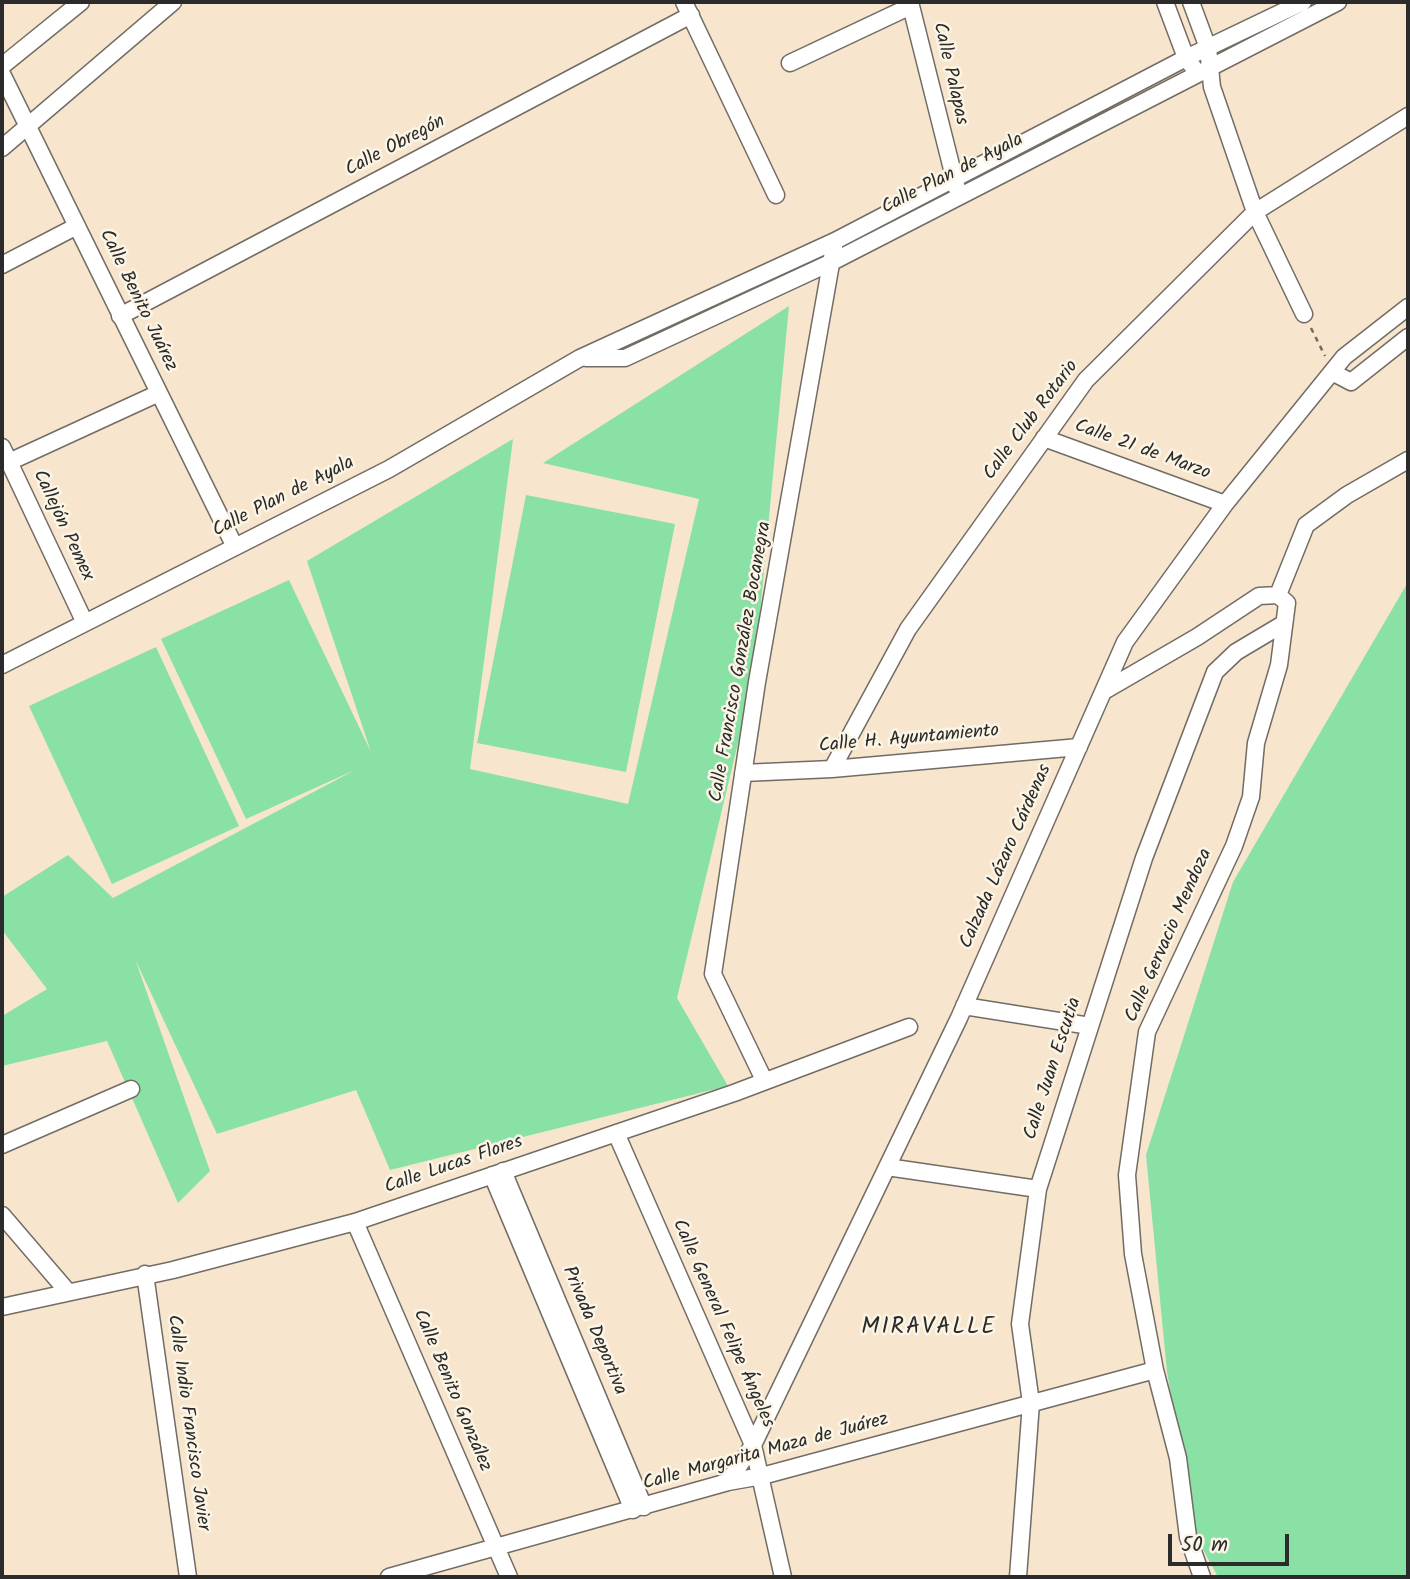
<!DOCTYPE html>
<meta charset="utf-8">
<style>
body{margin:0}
#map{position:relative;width:1410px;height:1579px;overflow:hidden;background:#f7e6cd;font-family:Kalam,sans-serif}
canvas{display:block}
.frame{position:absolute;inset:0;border:4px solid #2b2b2b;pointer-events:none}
.scale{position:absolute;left:1168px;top:1534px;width:121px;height:32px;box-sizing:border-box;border:4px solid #2b2b2b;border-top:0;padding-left:9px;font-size:21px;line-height:24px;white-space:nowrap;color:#2b2b2b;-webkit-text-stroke:5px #fcf5e5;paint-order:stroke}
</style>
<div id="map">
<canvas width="1410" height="1579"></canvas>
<div class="frame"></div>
<div class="scale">50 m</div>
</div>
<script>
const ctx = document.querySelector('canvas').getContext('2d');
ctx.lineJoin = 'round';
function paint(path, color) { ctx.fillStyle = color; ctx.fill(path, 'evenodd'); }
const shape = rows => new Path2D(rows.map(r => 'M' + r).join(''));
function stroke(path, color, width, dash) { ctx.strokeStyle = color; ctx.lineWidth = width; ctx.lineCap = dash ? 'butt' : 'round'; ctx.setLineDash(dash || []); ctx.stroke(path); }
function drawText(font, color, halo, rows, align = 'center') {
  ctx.font = font + ' Kalam,sans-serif'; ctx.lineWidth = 5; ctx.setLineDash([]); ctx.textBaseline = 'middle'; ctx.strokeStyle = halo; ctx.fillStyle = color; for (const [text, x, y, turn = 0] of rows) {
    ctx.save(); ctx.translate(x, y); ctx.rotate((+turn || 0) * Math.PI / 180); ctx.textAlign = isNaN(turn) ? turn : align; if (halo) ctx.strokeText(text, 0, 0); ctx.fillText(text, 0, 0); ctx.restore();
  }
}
const green = shape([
 [789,306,754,676,677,998,728,1086,390,1170,356,1090,217,1134,135,959,210,1171,178,1203,107,1041,2,1066,2,1016,47,989,2,930,2,897,68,855,113,898,355,770,246,819,161,639,289,580,371,752,307,561,513,439,470,769,628,804,699,499,543,463],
 [526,495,675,524,626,772,477,743],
 [1408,582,1408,1577,1218,1577,1195,1535,1167,1372,1146,1155,1233,882],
 [156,647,239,826,112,884,29,706]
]);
const path = shape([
 [1311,328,1325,356]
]);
const minor = shape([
 [684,2,776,195],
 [910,2,957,189],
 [1165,2,1186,58,1193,67],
 [1191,2,1208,48,1212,87,1255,212,1304,314],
 [790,63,911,6],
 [2,66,81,2],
 [2,74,235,547],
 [2,148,173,2],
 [2,265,77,226],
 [120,316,691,15],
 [586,358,625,358,832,262,1338,2],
 [1332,372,1351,382,1408,337],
 [1044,438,1225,504],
 [2,447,85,623],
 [9,462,159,393],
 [2,665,389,469,580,358,835,241,1186,58,1303,2],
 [1104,691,1197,637,1259,596,1278,595],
 [832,769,908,629,1086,380,1255,212,1408,116],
 [743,773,832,769,1079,747],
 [964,1006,1090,1026],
 [764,1080,713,974,757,682,835,241],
 [616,1133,753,1445,783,1577],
 [2,1145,131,1089],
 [887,1167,1038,1189],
 [503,1171,644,1507],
 [492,1175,633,1510],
 [2,1215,68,1292],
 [355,1222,509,1577],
 [145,1274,188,1577],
 [2,1307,173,1270,355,1222,734,1093,909,1027],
 [728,1482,753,1445,959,1018,1125,642,1225,504,1344,357,1408,307],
 [389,1577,728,1482,762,1476,1155,1370],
 [1018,1577,1031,1403,1020,1324,1038,1189,1144,858,1215,672,1236,652,1283,624],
 [1202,1577,1188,1537,1178,1458,1155,1370,1133,1254,1127,1175,1147,1032,1234,846,1251,797,1256,743,1279,665,1287,603,1278,595,1306,525,1347,495,1408,460]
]);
const streetNames = [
 ["Calle Palapas",949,74,77],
 ["Calle Obregón",396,147,-28],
 ["Calle Plan de Ayala",953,175,-27],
 ["Calle Benito Juárez",137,301,64],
 ["Calle Club Rotario",1032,421,-53],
 ["Calle 21 de Marzo",1142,451,20],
 ["Calle Plan de Ayala",284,498,-27],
 ["Callejón Pemex",62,526,65],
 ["Calle Francisco González Bocanegra",742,662,-80],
 ["Calle H. Ayuntamiento",909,740,-5],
 ["Calzada Lázaro Cárdenas",1007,857,-66],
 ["Calle Gervacio Mendoza",1170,936,-66],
 ["Calle Juan Escutia",1054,1069,-72],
 ["Calle Lucas Flores",454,1166,-19],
 ["Calle General Felipe Ángeles",722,1324,66],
 ["Privada Deportiva",593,1331,67],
 ["Calle Benito González",451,1391,67],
 ["Calle Indio Francisco Javier",187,1423,82],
 ["Calle Margarita Maza de Juárez",766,1453,-15]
];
const quarterNames = [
 ["MIRAVALLE",929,1329]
];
paint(green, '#89e1a6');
stroke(minor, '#726c64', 19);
stroke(path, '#726c64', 2.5, [5, 5]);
stroke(minor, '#fff', 16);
drawText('19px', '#2b2b2b', '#fcf5e5', streetNames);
ctx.letterSpacing = '2px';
drawText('23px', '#2b2b2b', '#fcf5e5', quarterNames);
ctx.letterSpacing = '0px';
</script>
